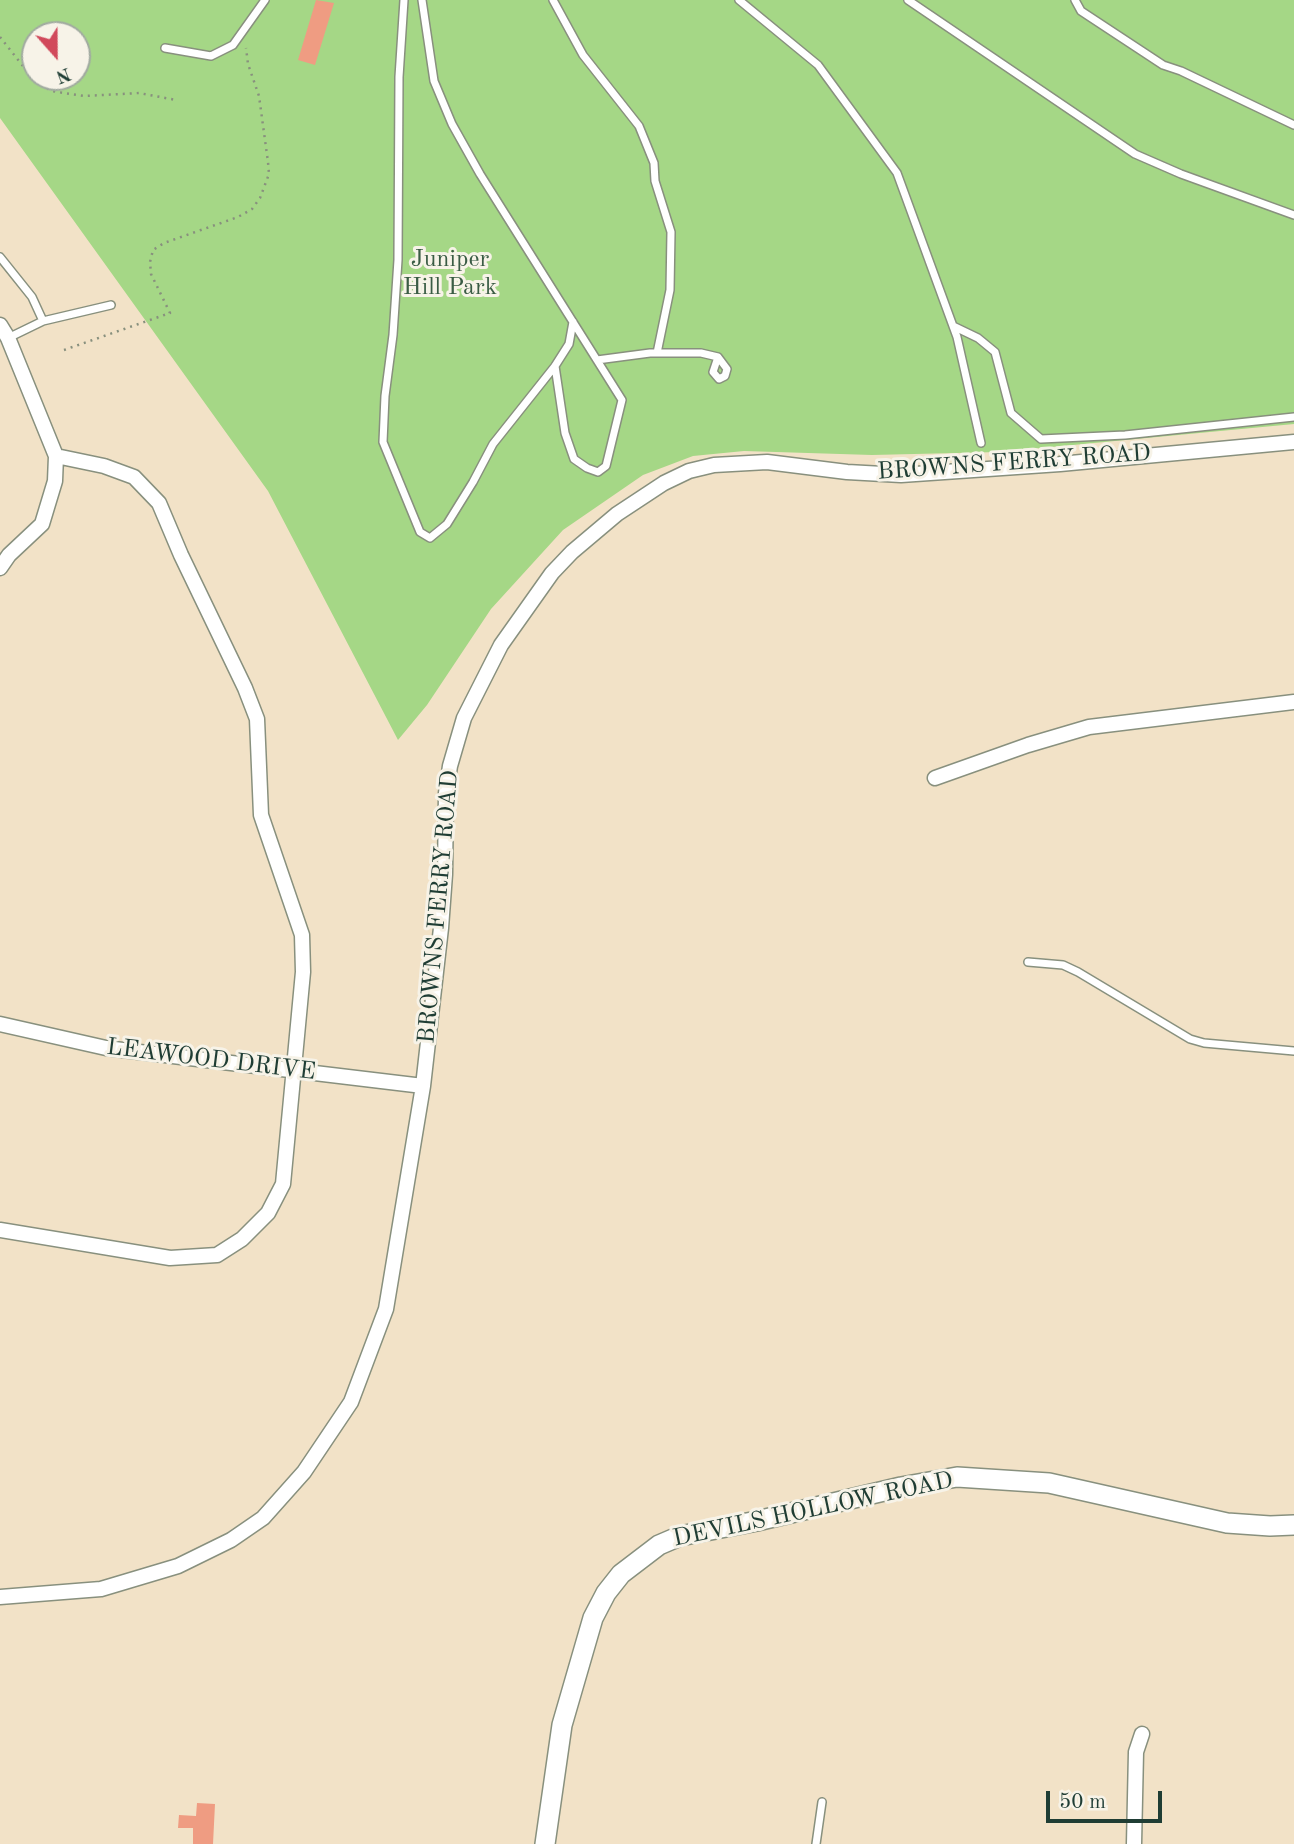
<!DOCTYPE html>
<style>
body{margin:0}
#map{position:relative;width:1294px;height:1844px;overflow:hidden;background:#f2e2c7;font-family:"Old Standard TT",serif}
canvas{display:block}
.north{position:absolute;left:21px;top:21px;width:70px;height:70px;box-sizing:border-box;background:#f7f3e8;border:2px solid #a1aaa0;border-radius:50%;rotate:159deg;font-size:19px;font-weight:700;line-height:28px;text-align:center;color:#1f3d34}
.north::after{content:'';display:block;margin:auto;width:24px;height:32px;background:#d1495b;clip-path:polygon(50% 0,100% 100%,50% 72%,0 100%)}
.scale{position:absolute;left:1046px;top:1791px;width:116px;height:32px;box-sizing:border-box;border:4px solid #1f3d34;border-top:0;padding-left:9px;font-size:21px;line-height:24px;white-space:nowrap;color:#1f3d34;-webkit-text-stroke:5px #f7f3e8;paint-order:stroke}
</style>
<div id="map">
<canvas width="1294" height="1844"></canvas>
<div class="north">N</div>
<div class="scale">50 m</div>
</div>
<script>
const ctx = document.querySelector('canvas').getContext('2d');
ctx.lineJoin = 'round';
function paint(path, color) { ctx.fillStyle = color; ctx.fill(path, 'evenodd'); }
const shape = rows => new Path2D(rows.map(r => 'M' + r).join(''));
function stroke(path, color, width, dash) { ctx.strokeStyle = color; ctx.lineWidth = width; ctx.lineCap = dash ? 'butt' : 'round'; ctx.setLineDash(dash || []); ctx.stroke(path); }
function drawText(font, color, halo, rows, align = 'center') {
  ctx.font = font + ' "Old Standard TT",serif'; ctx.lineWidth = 6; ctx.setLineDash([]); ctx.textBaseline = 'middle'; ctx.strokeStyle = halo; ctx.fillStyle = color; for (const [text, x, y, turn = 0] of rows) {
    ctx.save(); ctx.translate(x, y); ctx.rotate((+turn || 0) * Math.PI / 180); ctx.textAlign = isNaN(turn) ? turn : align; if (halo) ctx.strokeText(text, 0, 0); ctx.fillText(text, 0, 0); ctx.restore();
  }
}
const green = shape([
 [0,0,1294,0,1294,424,999,452,872,455,744,451,693,456,643,475,563,530,491,609,427,705,398,740,268,491,0,118],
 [35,35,77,35,77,77,35,77]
]);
const building = shape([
 [316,0,334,3,315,65,298,60],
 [197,1803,215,1804,213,1844,193,1844,193,1828,178,1828,179,1815,196,1816]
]);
const path = shape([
 [0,37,30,75,51,91,84,96,139,93,176,100],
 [64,350,170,313,151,274,150,262,153,250,164,243,238,217,252,209,260,198,269,174,268,162,259,96,248,64,246,48]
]);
const service = shape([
 [404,0,399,77,398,260,393,335,385,396,383,442,420,532,430,538,447,524,473,482,493,444,555,366,569,344,573,322],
 [422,0,434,81,452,124,480,174,622,400,606,466,598,472,587,468,574,459,565,433,555,366],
 [553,0,583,55,639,126,654,163,655,181,671,232,670,290,657,353],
 [739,0,818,65,897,173,957,337,981,443],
 [908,0,1135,154,1181,174,1294,215],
 [1075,0,1081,11,1163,65,1181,71,1294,125],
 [165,48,211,56,233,45,265,0],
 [0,257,32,297,43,321,8,338],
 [43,321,111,305],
 [953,326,978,338,995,352,1011,413,1041,439,1125,435,1294,417],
 [597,360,650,353,701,353,718,357,727,369,725,376,719,379,713,372,718,357],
 [1028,962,1063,965,1078,972,1190,1039,1204,1043,1294,1051],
 [816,1844,822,1802]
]);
const minor = shape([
 [0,325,8,338,56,456,55,481,42,524,9,555,0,568],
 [935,778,1028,745,1089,727,1294,702],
 [0,1024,106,1048,423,1086],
 [0,1230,170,1258,217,1255,242,1239,268,1213,283,1184,303,972,302,935,261,815,257,719,245,688,181,555,159,503,134,477,104,466,56,456],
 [0,1597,101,1589,178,1566,231,1540,263,1518,304,1472,351,1402,386,1309,423,1086,441,928,445,874,446,793,450,766,464,718,501,645,552,573,572,552,617,514,664,483,689,471,714,465,767,462,847,472,901,475,1060,464,1294,442],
 [1134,1844,1136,1752,1142,1734]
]);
const secondary = shape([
 [545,1844,562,1725,593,1618,606,1593,621,1574,659,1545,680,1536,757,1521,901,1487,957,1477,1049,1483,1227,1523,1270,1526,1294,1525]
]);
const parkNames = [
 ["Juniper",450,260],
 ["Hill Park",450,288]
];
const streetNames = [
 ["BROWNS FERRY ROAD",1014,463,-4],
 ["BROWNS FERRY ROAD",439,907,-85],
 ["LEAWOOD DRIVE",211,1060,7],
 ["DEVILS HOLLOW ROAD",813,1510,-12]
];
paint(green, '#a5d786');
paint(building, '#ef9c82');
stroke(service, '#88907e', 10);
stroke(minor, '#88907e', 17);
stroke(secondary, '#88907e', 22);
stroke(path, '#88907e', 2.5, [2, 5]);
stroke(service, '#fff', 7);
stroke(minor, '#fff', 14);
stroke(secondary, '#fff', 19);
drawText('24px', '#3a5c44', '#f7f3e8', parkNames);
drawText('24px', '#1f3d34', '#f7f3e8', streetNames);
</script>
